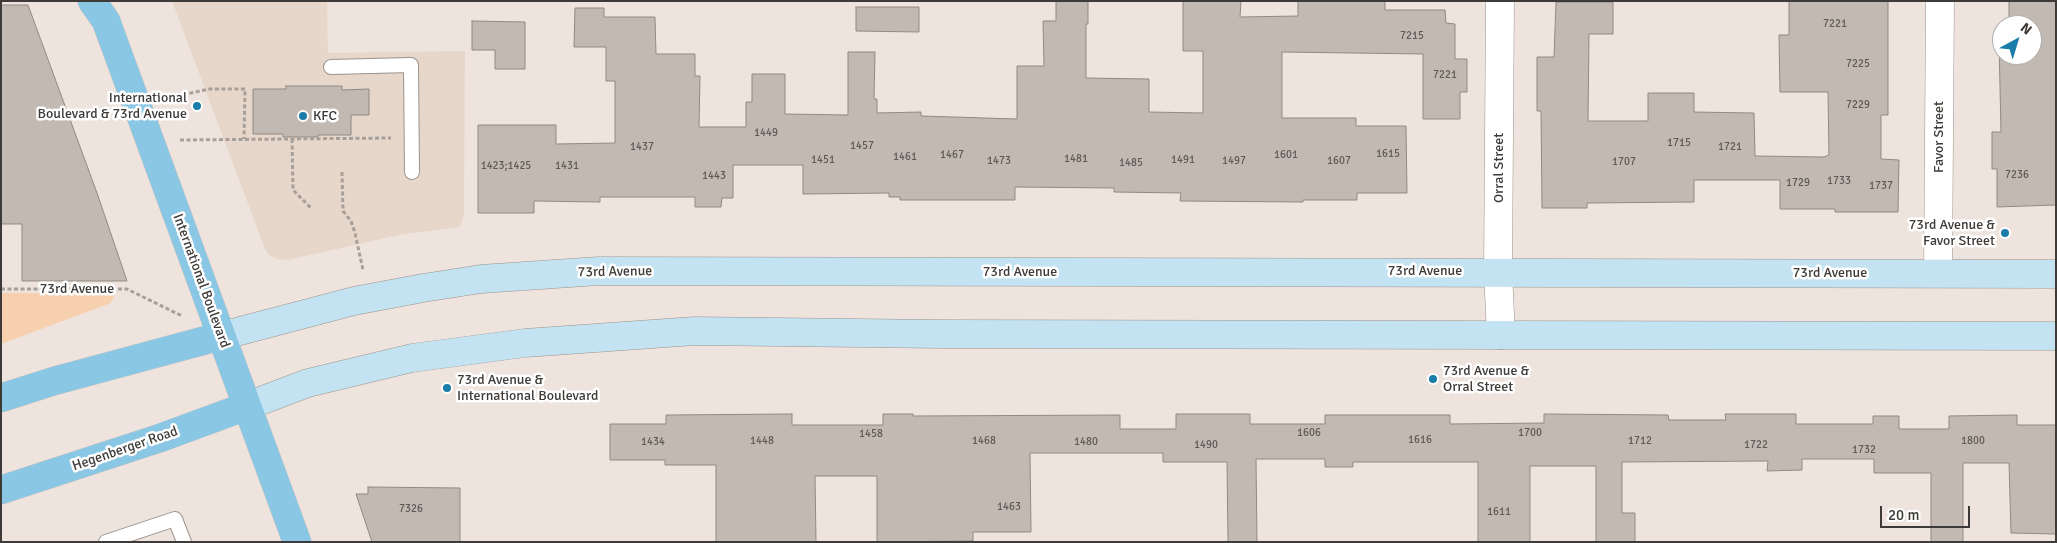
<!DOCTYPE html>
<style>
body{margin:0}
#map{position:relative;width:2057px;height:543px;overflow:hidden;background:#eee4dd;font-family:Signika,sans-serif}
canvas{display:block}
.frame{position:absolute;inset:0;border:2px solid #3d3a37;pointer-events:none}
.north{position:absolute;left:1992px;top:15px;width:50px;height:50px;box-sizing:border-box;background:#fff;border:1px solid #b1b0af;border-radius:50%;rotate:39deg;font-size:14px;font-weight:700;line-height:20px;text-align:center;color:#3d3a37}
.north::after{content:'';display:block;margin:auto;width:18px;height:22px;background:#1a7ca8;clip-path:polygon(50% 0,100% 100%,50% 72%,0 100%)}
.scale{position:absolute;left:1880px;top:506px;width:90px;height:22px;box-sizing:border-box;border:2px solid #3d3a37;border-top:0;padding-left:6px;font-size:15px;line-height:18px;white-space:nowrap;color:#3d3a37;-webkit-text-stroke:4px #fff;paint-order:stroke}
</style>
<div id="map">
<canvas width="2057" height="543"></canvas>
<div class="frame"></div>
<div class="north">N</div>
<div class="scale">20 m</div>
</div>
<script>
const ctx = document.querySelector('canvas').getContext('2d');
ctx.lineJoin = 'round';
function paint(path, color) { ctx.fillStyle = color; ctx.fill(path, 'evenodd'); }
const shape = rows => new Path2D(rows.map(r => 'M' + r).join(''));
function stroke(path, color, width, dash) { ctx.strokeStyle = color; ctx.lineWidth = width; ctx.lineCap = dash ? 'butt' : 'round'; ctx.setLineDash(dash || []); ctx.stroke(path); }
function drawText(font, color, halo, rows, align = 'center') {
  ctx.font = font + ' Signika,sans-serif'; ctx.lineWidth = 5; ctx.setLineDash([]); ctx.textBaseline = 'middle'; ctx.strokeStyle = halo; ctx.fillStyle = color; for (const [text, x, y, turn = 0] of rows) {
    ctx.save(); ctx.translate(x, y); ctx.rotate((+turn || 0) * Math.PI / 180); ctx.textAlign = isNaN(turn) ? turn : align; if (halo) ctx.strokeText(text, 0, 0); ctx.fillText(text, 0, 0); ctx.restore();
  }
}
const built = shape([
 [172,1,327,1,328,53,465,51,464,215,460,227,399,235,288,260,277,259,269,255,265,249]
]);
const green = shape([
 [1,293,115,293,111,303,1,344]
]);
const building = shape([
 [1056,1,1088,1,1088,24,1086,24,1086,78,1149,79,1149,112,1203,113,1203,51,1183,51,1183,1,1241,1,1240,17,1298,16,1298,1,1385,1,1385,10,1445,10,1446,23,1455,24,1455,59,1467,59,1467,92,1460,92,1460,119,1423,119,1423,54,1282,52,1282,118,1356,118,1356,126,1406,126,1407,193,1357,193,1357,200,1303,200,1303,202,1180,201,1181,193,1114,192,1114,188,1015,187,1015,200,900,200,900,197,889,197,889,193,803,194,803,165,733,165,733,198,722,198,721,207,695,207,695,197,600,197,600,202,534,201,534,213,478,213,478,125,556,125,556,144,615,143,615,81,606,81,606,47,574,47,575,8,604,8,604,17,655,17,656,54,695,54,695,76,700,76,699,127,746,127,746,102,752,102,752,74,785,74,785,114,848,115,848,52,875,52,874,99,877,99,877,113,921,112,921,116,1017,119,1017,66,1044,66,1043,21,1056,21,1056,1],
 [1789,1,1888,1,1888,115,1881,115,1881,159,1899,160,1898,212,1835,212,1835,209,1780,209,1780,180,1694,180,1694,202,1587,203,1587,208,1542,208,1541,111,1537,111,1537,57,1554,57,1556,2,1613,2,1613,34,1589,34,1588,121,1648,121,1648,93,1694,93,1694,112,1754,113,1755,156,1824,157,1829,155,1828,92,1780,92,1779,35,1789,35,1789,1],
 [2009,1,2056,1,2056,205,1997,207,1997,169,1992,169,1992,132,2001,132,1999,41,2002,41,2002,55,2032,55,2032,25,2009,25,2009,1],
 [1,5,28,5,97,193,127,281,22,281,22,224,1,224,1,5],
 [856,7,919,7,919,32,856,31,856,7],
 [472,21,525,22,525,69,495,69,495,50,472,50,472,21],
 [286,86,342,86,342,90,369,89,369,115,351,115,351,135,318,135,318,137,283,137,283,134,253,134,253,89,286,89,286,86],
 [792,414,792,425,883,425,883,414,913,414,913,416,1120,415,1120,429,1176,429,1176,414,1250,414,1250,424,1325,424,1325,415,1450,415,1450,424,1544,423,1544,414,1668,415,1669,420,1726,420,1725,414,1796,414,1796,424,1873,424,1873,416,1899,416,1899,429,1949,429,1949,416,2017,415,2017,425,2056,425,2056,534,2011,533,2009,463,1963,463,1963,542,1931,542,1931,473,1874,473,1874,459,1802,459,1802,470,1767,471,1768,461,1622,462,1622,513,1635,513,1635,542,1596,542,1596,466,1530,466,1530,542,1478,542,1478,462,1353,462,1353,467,1325,467,1325,459,1256,459,1257,542,1228,542,1227,462,1163,462,1163,453,1030,453,1031,532,973,532,973,541,877,542,877,476,815,476,816,542,716,542,716,465,665,465,665,460,610,460,610,424,666,424,666,415,792,414],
 [368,487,460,488,460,542,372,542,356,494,368,494,368,487]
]);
const path = shape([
 [164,99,209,89,245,89,244,139],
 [292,139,293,190,311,208],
 [180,140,391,138],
 [342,172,343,211,351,221,355,233,363,270],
 [1,289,127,289,182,316]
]);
const service = shape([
 [331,67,411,65,412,172],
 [106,542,175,519,184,542]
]);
const minor = shape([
 [1500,1,1498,272,1501,335],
 [1938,273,1940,1]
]);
const secondary = shape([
 [221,336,354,301,423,288,481,279,599,271,2056,274],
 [247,406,308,383,412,358,525,343,695,331,940,334,2056,336]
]);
const primary = shape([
 [92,1,106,21,297,542],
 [1,398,54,381,221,336],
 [1,490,160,438,247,406]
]);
const markers = [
 [197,106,5,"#1a7ca8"],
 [303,116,5,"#1a7ca8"],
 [2005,233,5,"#1a7ca8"],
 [1433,379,5,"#1a7ca8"],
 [447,388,5,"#1a7ca8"]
];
const numberNames = [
 ["7221",1835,24],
 ["7215",1412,36],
 ["7225",1858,64],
 ["7221",1445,75],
 ["7229",1858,105],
 ["1449",766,133],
 ["1715",1679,143],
 ["1457",862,146],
 ["1437",642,147],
 ["1721",1730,147],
 ["1615",1388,154],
 ["1467",952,155],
 ["1601",1286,155],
 ["1461",905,157],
 ["1481",1076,159],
 ["1451",823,160],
 ["1491",1183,160],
 ["1473",999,161],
 ["1497",1234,161],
 ["1607",1339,161],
 ["1707",1624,162],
 ["1485",1131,163],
 ["1423;1425",506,166],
 ["1431",567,166],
 ["7236",2017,175],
 ["1443",714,176],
 ["1733",1839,181],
 ["1729",1798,183],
 ["1737",1881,186],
 ["1606",1309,433],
 ["1700",1530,433],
 ["1458",871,434],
 ["1616",1420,440],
 ["1448",762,441],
 ["1468",984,441],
 ["1712",1640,441],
 ["1800",1973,441],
 ["1434",653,442],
 ["1480",1086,442],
 ["1490",1206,445],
 ["1722",1756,445],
 ["1732",1864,450],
 ["1463",1009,507],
 ["7326",411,509],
 ["1611",1499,512]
];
const poiNames = [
 ["International",187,98,"right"],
 ["Boulevard & 73rd Avenue",187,114,"right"],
 ["KFC",313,116],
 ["73rd Avenue &",1995,225,"right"],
 ["Favor Street",1995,241,"right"],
 ["73rd Avenue &",1443,371],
 ["Orral Street",1443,387],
 ["73rd Avenue &",457,380],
 ["International Boulevard",457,396]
];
const streetNames = [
 ["Favor Street",1939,137,-90],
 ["Orral Street",1499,168,-90],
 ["73rd Avenue",1425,271],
 ["73rd Avenue",615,272,-1],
 ["73rd Avenue",1020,272],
 ["73rd Avenue",1830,273],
 ["International Boulevard",201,281,70],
 ["73rd Avenue",77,289],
 ["Hegenberger Road",125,449,-19]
];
paint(built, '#e7d7cb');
paint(green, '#f7d0b0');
paint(building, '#c2b9b2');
stroke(building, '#918982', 1);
stroke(service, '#9b938c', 16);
stroke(minor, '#9b938c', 29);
stroke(secondary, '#9b938c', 29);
stroke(primary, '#c5c4c3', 29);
stroke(path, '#a79f9a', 3, [4, 2.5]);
stroke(service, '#fff', 14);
stroke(minor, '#fff', 28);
stroke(secondary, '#c4e3f2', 28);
stroke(primary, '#8ac7e5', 28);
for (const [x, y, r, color] of markers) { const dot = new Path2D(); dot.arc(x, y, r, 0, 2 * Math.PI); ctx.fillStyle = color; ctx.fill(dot); stroke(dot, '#fff', 2); }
drawText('11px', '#5e5a56', null, numberNames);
drawText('14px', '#3d3a37', '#fff', poiNames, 'left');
drawText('14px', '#3d3a37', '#fff', streetNames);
</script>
